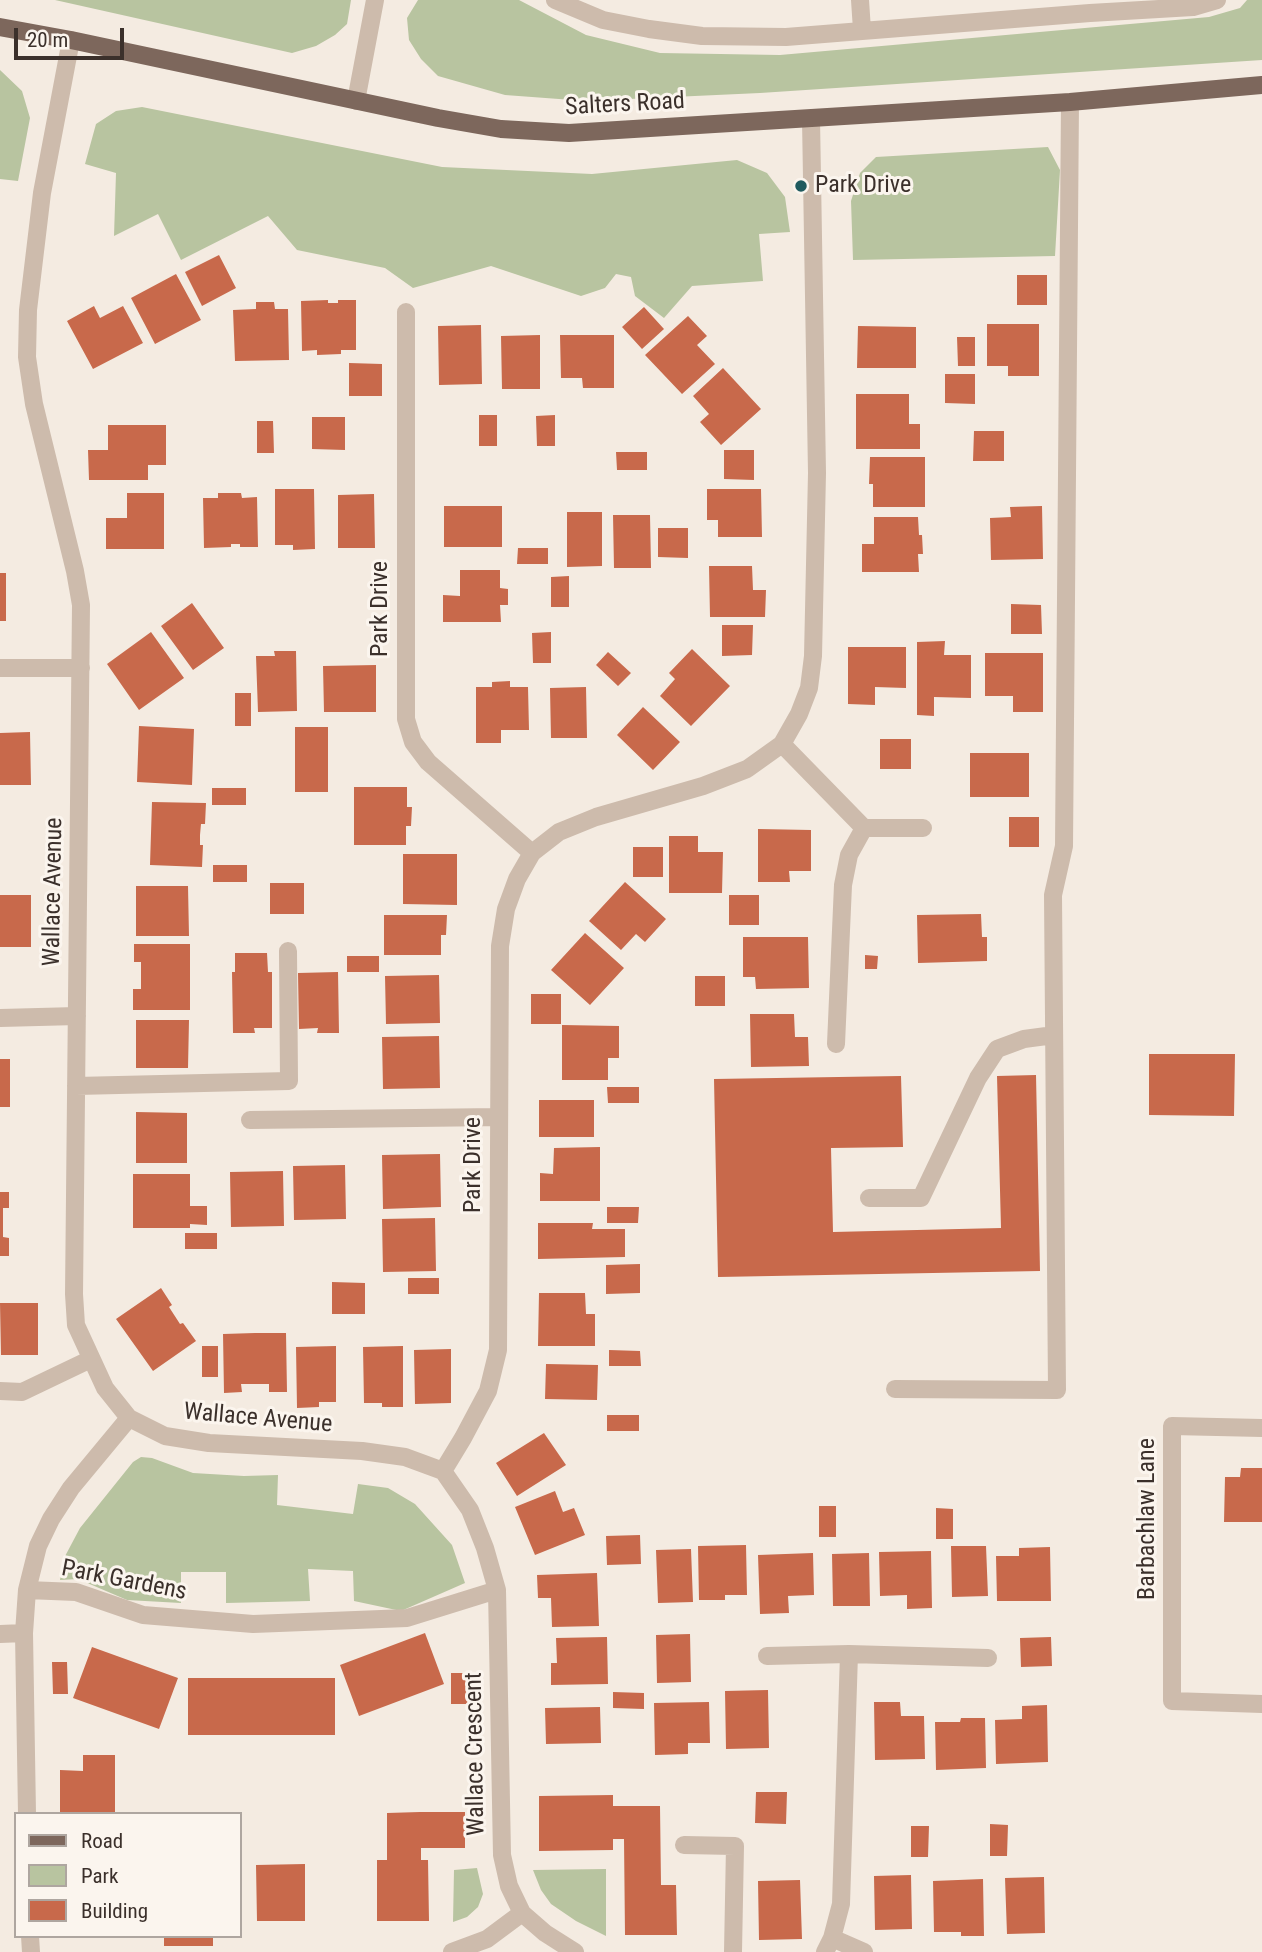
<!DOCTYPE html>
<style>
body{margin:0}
#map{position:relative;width:1262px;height:1952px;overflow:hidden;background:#f4ebe1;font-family:"Roboto Condensed",sans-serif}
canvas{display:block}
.legend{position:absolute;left:14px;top:1812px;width:228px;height:126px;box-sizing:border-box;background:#fbf5ee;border:2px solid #aea6a0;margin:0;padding:9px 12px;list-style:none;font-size:21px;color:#3b302b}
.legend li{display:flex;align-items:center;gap:14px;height:35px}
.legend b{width:35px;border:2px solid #aea6a0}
.scale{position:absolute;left:14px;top:28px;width:110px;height:32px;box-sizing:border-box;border:4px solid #3b302b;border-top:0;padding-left:9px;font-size:21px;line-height:24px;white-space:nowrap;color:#3b302b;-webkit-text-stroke:5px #fbf5ee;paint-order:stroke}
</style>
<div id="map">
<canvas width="1262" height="1952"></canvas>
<ul class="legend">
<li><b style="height:9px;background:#7d675c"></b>Road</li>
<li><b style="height:19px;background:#b8c4a0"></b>Park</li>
<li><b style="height:19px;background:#c8694b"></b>Building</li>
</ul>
<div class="scale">20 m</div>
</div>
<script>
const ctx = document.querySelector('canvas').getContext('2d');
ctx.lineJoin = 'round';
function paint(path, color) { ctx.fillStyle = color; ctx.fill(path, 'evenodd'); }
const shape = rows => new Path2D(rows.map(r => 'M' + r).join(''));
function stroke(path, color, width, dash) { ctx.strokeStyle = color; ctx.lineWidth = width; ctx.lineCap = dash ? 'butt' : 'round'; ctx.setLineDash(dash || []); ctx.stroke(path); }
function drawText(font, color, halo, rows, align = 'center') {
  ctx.font = font + ' "Roboto Condensed",sans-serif'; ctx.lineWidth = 6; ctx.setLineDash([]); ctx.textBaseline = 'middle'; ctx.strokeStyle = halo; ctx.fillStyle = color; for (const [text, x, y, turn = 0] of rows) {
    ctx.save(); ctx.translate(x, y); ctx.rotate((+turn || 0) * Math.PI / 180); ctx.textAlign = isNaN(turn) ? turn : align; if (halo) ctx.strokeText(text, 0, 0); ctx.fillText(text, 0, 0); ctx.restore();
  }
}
const green = shape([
 [55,0,351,0,347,24,335,35,316,46,292,53],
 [418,0,519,0,586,35,660,53,780,55,1209,17,1240,8,1247,0,1262,0,1262,60,760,93,586,101,505,95,438,76,421,59,409,40,407,18],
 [0,70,22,91,30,118,18,181,0,179],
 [142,107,442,167,592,174,737,160,767,173,785,197,790,232,759,234,763,281,692,286,664,318,635,296,631,277,616,274,605,288,581,296,491,266,413,288,385,268,297,250,268,216,181,260,158,214,114,236,116,173,85,164,96,124,116,111],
 [1048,147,1060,170,1055,256,853,260,851,201,860,173,876,157],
 [141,1457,152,1458,193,1473,244,1476,278,1475,277,1505,353,1514,358,1484,388,1488,415,1504,452,1545,465,1583,401,1611,354,1601,353,1571,308,1569,310,1601,226,1603,226,1572,181,1572,181,1603,127,1600,78,1579,60,1580,63,1560,80,1528,133,1462],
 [477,1868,483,1894,478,1907,467,1917,453,1922,454,1870],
 [606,1869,606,1936,576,1921,551,1904,541,1890,533,1870]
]);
const building = shape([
 [219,255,236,288,202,306,185,272],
 [176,274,201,320,155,344,131,298],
 [1017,275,1047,275,1047,305,1017,305],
 [328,300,328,303,338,303,338,300,356,300,356,350,341,350,341,354,317,355,317,350,302,351,301,301],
 [256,302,274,302,275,309,288,309,289,360,235,361,233,310,256,309],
 [94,306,100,318,123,306,143,343,93,369,67,321],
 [644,307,664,329,642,349,622,327],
 [688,316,707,336,697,345,715,364,682,394,645,355],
 [987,324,1039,324,1039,376,1008,376,1008,366,987,366],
 [481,325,482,384,439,385,438,326],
 [858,326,916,327,916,368,857,368],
 [540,335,540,389,502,389,501,336],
 [560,335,614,335,614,388,583,388,582,378,561,378],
 [957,337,975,337,975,366,958,366],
 [349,363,382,364,382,396,349,396],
 [723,368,761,409,721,445,700,422,709,414,693,396],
 [945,374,975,374,975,404,945,403],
 [856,394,909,394,909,424,920,424,920,449,856,449],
 [479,415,497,415,497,446,479,446],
 [555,415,555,446,537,446,536,416],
 [312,417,345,417,345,450,312,449],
 [257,421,273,421,274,453,257,453],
 [108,425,166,425,166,465,148,465,148,480,89,480,88,450,108,450],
 [974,431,1004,431,1004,461,973,461],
 [724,450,754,450,754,480,724,479],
 [616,452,647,452,647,470,617,470],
 [870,457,925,457,925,507,873,507,873,484,869,484],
 [275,489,314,489,315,549,293,550,293,545,275,545],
 [707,489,761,489,762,537,718,537,718,520,707,520],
 [127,493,164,493,164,549,106,549,106,518,127,518],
 [218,493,241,493,242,498,257,497,258,547,240,547,240,544,231,544,231,547,204,548,203,498,218,498],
 [374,494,375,548,338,548,338,495],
 [444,506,502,506,502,547,444,547],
 [1042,506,1043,559,991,560,990,518,1011,517,1010,507],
 [567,512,602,512,602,566,567,567],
 [613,515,650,515,651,568,614,568],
 [874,517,918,517,919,535,922,535,923,554,918,554,919,572,862,572,862,544,874,544],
 [658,528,688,528,688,558,658,557],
 [518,548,548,548,548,564,517,564],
 [709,566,752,566,753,590,766,590,765,617,710,617],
 [460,570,500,570,500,588,508,589,508,605,500,605,501,622,443,622,443,595,460,596],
 [0,573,6,573,6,621,0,621],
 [569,576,569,607,551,607,551,577],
 [192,603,224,648,193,670,161,626],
 [1011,604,1041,605,1042,634,1011,634],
 [722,625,753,625,752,655,722,656],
 [151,632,184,678,139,710,107,664],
 [551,632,551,663,533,663,532,633],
 [945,641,944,655,971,655,971,698,934,697,934,716,917,715,917,642],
 [848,647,906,647,906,688,875,687,875,705,848,704],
 [692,649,730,686,691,726,660,696,675,679,669,673],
 [274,651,296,651,297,711,258,712,256,656,275,656],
 [608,652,631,673,618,686,596,665],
 [985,653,1043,653,1043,712,1013,712,1013,696,985,696],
 [376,665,376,712,324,712,323,666],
 [510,681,510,687,528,687,529,730,501,730,501,743,476,743,476,687,492,687,492,682],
 [586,687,587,738,551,738,550,688],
 [235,693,251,693,251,726,235,726],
 [643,707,680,742,653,770,617,735],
 [139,726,194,729,192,785,137,782],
 [295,727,328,727,328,792,295,792],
 [30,732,31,785,0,785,0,733],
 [880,739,911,739,911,769,880,769],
 [970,753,1029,753,1029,797,970,797],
 [354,787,407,787,407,807,412,807,411,826,406,826,406,845,354,845],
 [212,788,246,788,246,805,212,805],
 [152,802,206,803,205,824,201,824,200,835,200,845,203,845,202,867,150,865],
 [1009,817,1039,817,1039,847,1009,847],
 [758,829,811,830,811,871,789,871,790,882,758,882],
 [669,836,698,836,698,852,723,852,722,893,669,893],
 [633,847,663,847,663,877,633,877],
 [403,854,457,854,457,905,403,904],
 [213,865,247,865,247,882,213,882],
 [625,882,666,919,645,942,636,934,621,950,589,921],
 [270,883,304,883,304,914,270,914],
 [136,886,188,886,189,936,136,936],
 [0,895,31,895,31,947,0,947],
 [729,895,759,895,759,925,729,925],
 [981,914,982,937,987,937,987,961,918,963,917,915],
 [384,915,447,915,446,935,441,935,441,955,384,955],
 [585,933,624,968,590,1005,551,970],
 [743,937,808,937,809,988,756,989,755,977,743,977],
 [134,944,190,944,190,1010,133,1010,133,989,141,989,141,962,134,962],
 [235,953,267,953,268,972,272,972,272,1028,254,1028,255,1033,233,1033,232,972,235,972],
 [865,955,878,956,877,969,865,969],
 [347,956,379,956,379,972,347,972],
 [338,972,339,1033,317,1033,318,1028,299,1029,298,973],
 [439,975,440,1023,386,1024,385,976],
 [695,976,725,976,725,1006,695,1006],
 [531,994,561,994,561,1024,531,1024],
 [750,1014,794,1014,795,1037,808,1037,809,1066,751,1067],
 [136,1020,189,1020,188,1068,136,1068],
 [562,1025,619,1026,619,1058,608,1058,608,1080,562,1080],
 [439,1036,440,1088,383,1089,382,1037],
 [1149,1054,1235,1054,1234,1116,1149,1115],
 [0,1059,10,1059,10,1107,0,1107],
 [1036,1075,1040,1271,718,1277,714,1079,901,1076,903,1147,831,1148,833,1232,1001,1228,997,1076],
 [607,1087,639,1087,639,1103,608,1103],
 [539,1100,594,1100,594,1137,539,1137],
 [136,1112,187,1113,187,1163,136,1163],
 [600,1147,600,1201,540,1201,540,1173,553,1174,554,1148],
 [440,1154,441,1207,383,1209,382,1155],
 [345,1165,346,1219,294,1220,293,1166],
 [283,1171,284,1226,231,1227,230,1172],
 [133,1174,190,1174,190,1206,207,1206,207,1225,190,1224,190,1228,133,1228],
 [0,1192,9,1192,9,1208,3,1208,3,1237,9,1238,9,1256,0,1256],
 [607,1207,639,1207,638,1223,607,1223],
 [435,1218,436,1271,383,1272,382,1219],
 [538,1223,593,1223,592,1229,625,1229,625,1257,538,1259],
 [185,1233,217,1233,217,1249,185,1249],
 [640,1264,640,1293,606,1294,606,1265],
 [408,1278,439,1278,439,1294,408,1294],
 [332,1282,365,1283,365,1314,332,1314],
 [161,1288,172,1305,169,1307,180,1324,183,1323,196,1341,153,1371,116,1319],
 [539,1293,585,1293,586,1314,595,1314,595,1346,538,1346],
 [0,1303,38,1303,38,1355,1,1355],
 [255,1333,286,1333,287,1392,269,1392,269,1384,241,1384,242,1392,224,1393,223,1334],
 [202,1346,218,1346,218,1377,202,1377],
 [336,1346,336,1402,319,1402,319,1407,297,1408,296,1347],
 [403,1346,403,1407,382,1407,382,1403,364,1403,363,1347],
 [451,1349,451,1403,415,1404,414,1350],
 [609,1350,640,1351,641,1366,609,1366],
 [546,1364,598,1365,597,1400,545,1399],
 [607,1415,639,1415,639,1431,607,1431],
 [544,1433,566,1465,517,1496,496,1463],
 [1241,1468,1262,1468,1262,1522,1224,1522,1225,1477,1240,1477],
 [555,1491,563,1512,574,1508,585,1535,535,1555,515,1507],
 [819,1506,836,1506,836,1537,819,1537],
 [936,1508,953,1509,953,1539,936,1539],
 [640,1535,641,1564,607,1565,606,1536],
 [746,1545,747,1595,725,1595,725,1600,699,1600,698,1546],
 [951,1546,986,1546,988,1596,952,1597],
 [1050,1547,1051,1601,997,1601,996,1556,1019,1556,1019,1548],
 [691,1549,693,1602,658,1603,656,1550],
 [931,1551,932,1608,907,1609,907,1595,880,1596,879,1552],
 [813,1553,814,1595,788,1596,789,1613,760,1614,758,1555],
 [869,1553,870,1606,833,1606,832,1554],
 [597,1573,599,1626,552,1627,551,1598,538,1598,537,1575],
 [425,1633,444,1684,359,1716,340,1665],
 [690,1634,691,1682,657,1683,656,1635],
 [607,1637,608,1684,551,1685,551,1663,557,1663,556,1638],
 [1051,1637,1052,1666,1021,1667,1020,1638],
 [92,1647,178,1678,159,1729,73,1698],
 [52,1662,67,1662,68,1694,53,1694],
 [451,1673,469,1673,468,1704,451,1704],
 [188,1678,335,1678,335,1735,188,1735],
 [768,1690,769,1748,726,1749,725,1691],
 [613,1692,644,1693,644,1709,613,1708],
 [709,1702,710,1743,688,1743,688,1754,655,1755,654,1703],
 [874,1702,900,1702,901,1716,924,1716,925,1759,875,1760],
 [1047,1705,1048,1762,996,1764,995,1720,1022,1719,1022,1706],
 [600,1707,601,1743,546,1744,545,1708],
 [961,1718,985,1718,986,1768,936,1770,935,1722,960,1722],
 [83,1755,115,1755,115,1814,60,1814,60,1770,83,1771],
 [756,1792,787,1792,786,1824,755,1823],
 [613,1795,613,1806,660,1806,661,1885,676,1885,677,1935,625,1935,624,1839,613,1839,613,1850,539,1851,539,1796],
 [420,1812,465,1812,465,1848,421,1848,421,1860,428,1860,429,1921,377,1921,377,1860,387,1860,387,1813],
 [990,1824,1008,1825,1007,1856,990,1856],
 [911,1826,929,1826,928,1857,911,1857],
 [305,1864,305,1921,257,1921,256,1865],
 [911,1875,912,1929,875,1930,874,1876],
 [1044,1877,1045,1933,1007,1934,1005,1878],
 [983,1879,984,1936,961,1936,961,1932,934,1932,933,1881],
 [800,1880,802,1939,759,1940,758,1881],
 [164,1936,213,1936,213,1946,164,1946]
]);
const minor = shape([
 [555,0,603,20,649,29,702,36,786,37,1090,13,1193,7,1217,0],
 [860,0,862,30],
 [71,40,42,193,28,310,27,357,34,404,75,571,81,605,74,1294,76,1325,105,1388,129,1418,165,1436,209,1443,362,1451,405,1457,443,1471],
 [356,101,375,0],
 [406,312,406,719,413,742,428,762,532,853],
 [0,668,81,668],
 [782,744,864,828,923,828],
 [0,1018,77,1016],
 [836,1044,843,885,849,855,864,828],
 [76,1086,289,1081,288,951],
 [250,1120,498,1117],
 [869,1198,921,1198,978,1078,997,1049,1024,1039,1054,1035],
 [895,1389,1057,1390,1053,895,1064,846,1070,102],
 [0,1391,22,1392,91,1359],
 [1262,1428,1172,1426,1172,1701,1262,1704],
 [443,1471,463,1438,488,1391,498,1350,500,946,506,909,517,879,532,853,559,832,596,817,703,786,747,769,782,744,799,714,809,688,813,656,817,473,811,119],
 [443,1471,470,1510,485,1548,497,1590,502,1855,509,1886,522,1913,545,1933,575,1952],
 [27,1590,76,1592,143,1615,253,1624,407,1618,497,1590],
 [0,1634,24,1633],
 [767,1656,849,1654],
 [27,1814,24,1633,27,1590,38,1546,51,1519,71,1488,129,1418],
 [684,1845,735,1846,733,1952],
 [30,1936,31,1952],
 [832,1938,864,1952],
 [452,1952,487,1939,522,1913],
 [825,1952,832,1938,841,1904,849,1654,988,1658]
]);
const major = shape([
 [0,27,71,40,438,118,501,129,569,133,1070,102,1262,85]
]);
const markers = [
 [801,186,7,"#1f5a5e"]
];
const streetNames = [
 ["Salters Road",625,105,-3],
 ["Park Drive",381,609,-90],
 ["Wallace Avenue",54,892,-89],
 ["Park Drive",474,1165,-90],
 ["Wallace Avenue",258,1419,5],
 ["Barbachlaw Lane",1148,1519,-90],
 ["Park Gardens",124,1581,11],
 ["Wallace Crescent",476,1754,-91]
];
const poiNames = [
 ["Park Drive",815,186]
];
paint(green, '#b8c4a0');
paint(building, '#c8694b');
stroke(minor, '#cdbbac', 18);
stroke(major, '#7d675c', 18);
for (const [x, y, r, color] of markers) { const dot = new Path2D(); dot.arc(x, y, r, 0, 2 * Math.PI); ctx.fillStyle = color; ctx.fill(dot); stroke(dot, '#fbf5ee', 2.5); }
drawText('24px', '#3b302b', '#fbf5ee', streetNames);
drawText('24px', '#3b302b', '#fbf5ee', poiNames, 'left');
</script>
